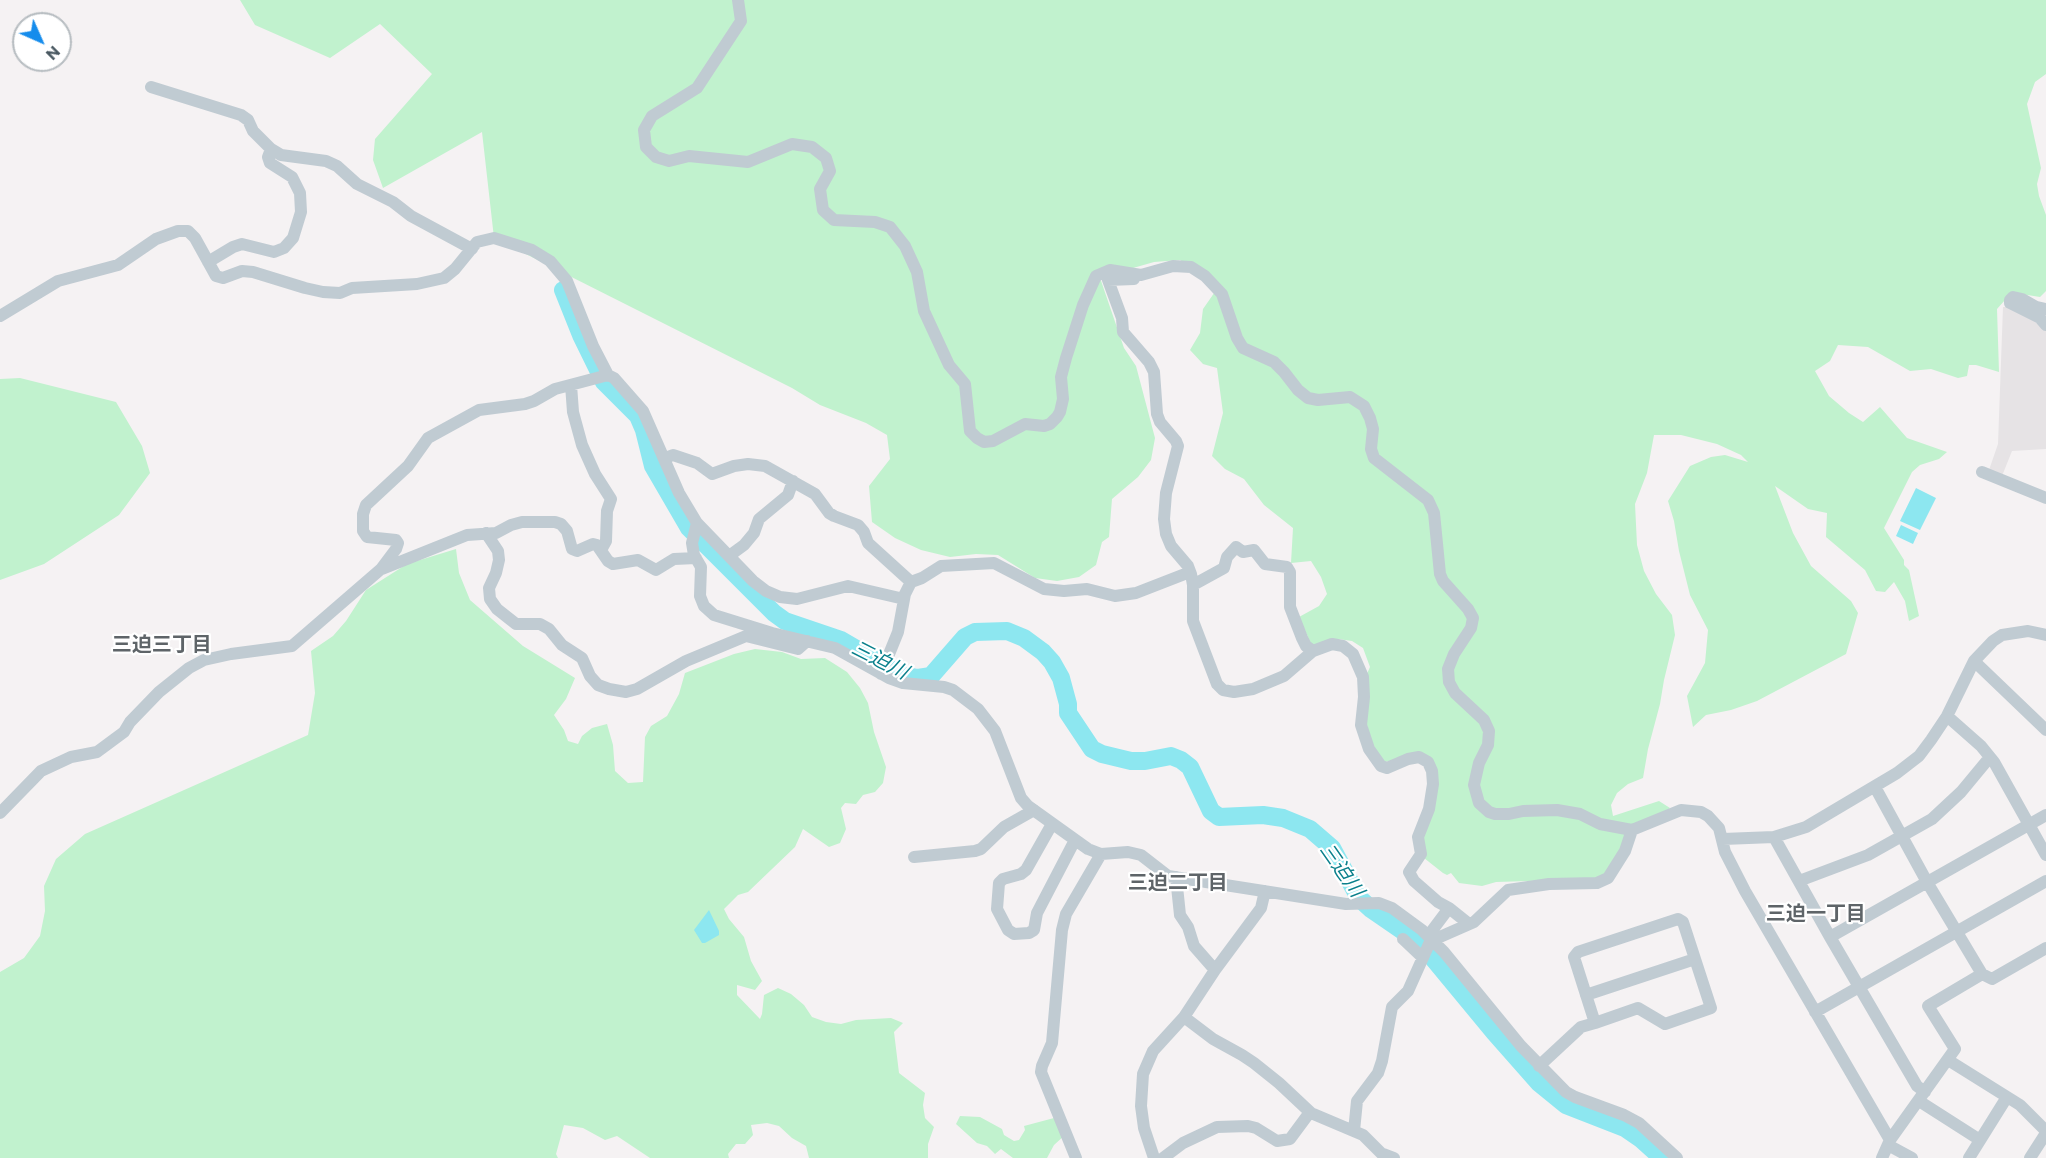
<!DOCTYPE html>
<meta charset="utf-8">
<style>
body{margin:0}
#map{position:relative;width:2046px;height:1158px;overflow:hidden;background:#f5f2f3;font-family:Commissioner,sans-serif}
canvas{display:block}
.north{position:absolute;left:12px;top:12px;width:60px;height:60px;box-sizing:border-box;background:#fff;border:2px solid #b6bcc0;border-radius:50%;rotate:135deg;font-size:16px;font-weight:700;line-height:24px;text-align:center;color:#495861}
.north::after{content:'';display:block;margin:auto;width:21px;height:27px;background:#158cec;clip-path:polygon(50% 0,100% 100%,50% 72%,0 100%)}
</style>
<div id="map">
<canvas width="2046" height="1158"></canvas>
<div class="north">N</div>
</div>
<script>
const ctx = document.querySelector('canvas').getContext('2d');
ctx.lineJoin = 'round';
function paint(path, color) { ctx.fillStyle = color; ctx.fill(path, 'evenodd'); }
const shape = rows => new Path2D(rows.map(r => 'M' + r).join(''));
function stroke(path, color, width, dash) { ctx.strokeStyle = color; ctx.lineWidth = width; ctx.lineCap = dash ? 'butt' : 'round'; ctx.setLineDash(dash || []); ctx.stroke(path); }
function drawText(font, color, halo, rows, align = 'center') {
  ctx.font = font + ' Commissioner,"Noto Sans JP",sans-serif'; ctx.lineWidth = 4.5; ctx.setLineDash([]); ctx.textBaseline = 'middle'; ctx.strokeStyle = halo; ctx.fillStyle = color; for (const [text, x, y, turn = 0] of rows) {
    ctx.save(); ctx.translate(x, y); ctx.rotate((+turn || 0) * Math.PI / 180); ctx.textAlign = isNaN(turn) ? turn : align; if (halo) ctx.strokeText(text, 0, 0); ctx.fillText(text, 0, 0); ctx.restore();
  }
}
const education = shape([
 [2003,307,2011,307,2034,319,2046,331,2046,449,2012,451,2002,476,1989,470,1998,444]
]);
const green = shape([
 [240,0,2046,0,2046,74,2035,82,2027,104,2041,168,2037,184,2039,196,2046,215,2046,291,2040,297,2015,293,2005,300,1997,309,1999,372,1976,365,1969,365,1967,376,1958,378,1931,369,1910,371,1868,347,1838,345,1830,361,1815,371,1829,396,1849,413,1863,422,1880,407,1907,438,1947,452,1939,459,1920,465,1912,472,1884,528,1904,560,1904,565,1909,570,1919,616,1909,621,1905,601,1894,582,1885,592,1876,591,1865,570,1826,537,1827,513,1808,509,1775,486,1793,533,1811,566,1851,601,1858,613,1846,654,1757,701,1731,710,1706,715,1693,727,1687,696,1705,663,1708,630,1690,595,1679,551,1674,521,1668,501,1690,466,1711,457,1725,455,1748,462,1741,455,1717,444,1681,435,1654,435,1647,473,1635,504,1637,545,1644,571,1656,594,1672,615,1675,635,1664,680,1660,704,1648,749,1643,778,1628,784,1617,793,1611,805,1613,816,1659,801,1670,808,1665,813,1632,828,1609,872,1596,879,1496,882,1482,886,1459,883,1451,873,1447,875,1443,873,1424,858,1422,845,1433,764,1396,760,1384,762,1374,753,1367,725,1366,676,1370,667,1363,648,1352,641,1338,639,1312,646,1299,617,1319,606,1327,594,1321,577,1311,561,1291,563,1293,528,1264,505,1244,479,1225,469,1212,456,1223,413,1217,368,1203,364,1190,350,1200,333,1203,309,1219,286,1180,260,1154,262,1133,268,1098,272,1124,348,1136,366,1155,438,1151,460,1138,477,1112,499,1109,537,1102,542,1096,565,1079,577,1057,581,1035,578,998,555,976,554,950,557,921,550,895,538,872,522,869,486,890,459,887,435,866,423,820,405,792,388,494,238,482,132,383,188,373,160,375,139,432,74,380,24,330,58,255,25],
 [20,378,116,402,142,446,150,473,119,515,44,564,0,580,0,379],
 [456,549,459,573,470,600,523,646,575,678,566,699,554,715,564,730,568,741,578,744,582,736,592,728,607,724,613,745,615,771,628,783,643,782,645,737,651,726,667,716,679,694,685,673,734,654,755,649,782,652,801,659,825,658,847,672,860,688,868,703,874,732,886,767,883,783,875,792,863,795,856,804,845,803,841,808,846,829,840,843,829,847,803,829,795,847,748,892,738,895,724,909,729,919,744,937,751,961,762,981,755,990,737,985,737,995,760,1019,762,1014,764,995,778,988,791,994,804,1005,812,1017,826,1022,841,1024,856,1020,891,1018,903,1023,894,1032,899,1073,925,1093,923,1105,925,1118,934,1127,928,1144,928,1158,809,1158,806,1146,792,1138,779,1126,767,1123,751,1125,753,1135,745,1144,736,1144,728,1154,729,1158,650,1158,617,1136,605,1140,583,1128,564,1125,556,1154,558,1158,0,1158,0,972,24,958,40,936,45,911,44,886,56,859,85,834,308,735,315,693,311,651,333,636,346,621,366,590,407,564],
 [960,1116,980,1117,1002,1129,1004,1135,1014,1141,1019,1140,1025,1130,1024,1126,1054,1118,1065,1135,1054,1145,1047,1158,1013,1158,1001,1149,995,1154,987,1146,977,1143,956,1124]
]);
const water = shape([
 [1916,488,1936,498,1920,530,1900,521],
 [1901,525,1918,533,1913,544,1896,536],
 [709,910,719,931,719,935,705,943,702,943,694,930]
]);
const river = shape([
 [563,290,581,335,604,382,638,416,644,430,653,466,689,528,774,613,785,621,841,640,901,675,918,678,931,676,965,637,975,632,1007,631,1024,638,1043,652,1052,662,1061,678,1068,704,1068,713,1092,749,1102,754,1131,761,1145,761,1171,756,1181,760,1190,767,1211,811,1219,817,1263,815,1283,818,1310,829,1332,848,1359,898,1371,909,1403,931,1432,957,1494,1032,1539,1083,1566,1105,1625,1128,1641,1139,1662,1158]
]);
const minor = shape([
 [738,0,741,21,697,88,652,116,644,130,646,147,656,157,669,161,689,156,748,162,792,144,812,147,826,158,830,171,820,189,823,210,834,220,875,222,890,227,905,246,917,272,924,311,949,365,965,384,970,431,977,438,984,442,993,441,1025,424,1044,426,1050,424,1057,417,1060,412,1063,399,1061,377,1066,358,1083,305,1096,276,1110,270,1141,275,1173,266,1191,267,1205,276,1222,294,1237,338,1243,348,1274,362,1284,372,1298,390,1308,398,1318,400,1350,397,1364,406,1370,418,1373,429,1371,449,1374,458,1428,500,1434,513,1440,574,1443,581,1468,609,1473,618,1471,628,1454,654,1448,669,1449,682,1455,693,1484,720,1489,731,1488,745,1479,763,1474,785,1479,803,1489,812,1495,814,1509,814,1523,811,1557,810,1580,814,1600,824,1632,830,1681,810,1701,812,1708,816,1719,828,1725,852,1745,891,1890,1140,1882,1158],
 [151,87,241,115,248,120,253,131,271,149,281,155,326,161,337,166,357,184,393,202,411,216,472,249],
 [208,262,233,247,242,244,274,252,284,248,293,238,301,212,300,193,292,177,270,163,268,157,271,149],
 [1134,279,1108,280,1122,318,1123,332,1149,362,1154,372,1157,414,1160,422,1176,441,1178,446,1166,493,1164,519,1166,534,1171,546,1188,566,1191,574,1193,585,1193,621,1217,684,1223,690,1234,692,1253,689,1284,676,1313,651,1332,644,1343,646,1353,654,1363,677,1364,697,1361,725,1369,749,1381,766,1387,768,1408,759,1419,757,1428,762,1432,771,1433,784,1429,809,1418,837,1421,854,1409,872,1414,881,1438,902,1449,908,1428,936],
 [2046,309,2036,307,2022,299,2013,297,2010,300,2010,303,2040,318,2046,325],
 [0,316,58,281,118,265,156,239,178,231,188,231,195,238,216,276,223,278,242,271,253,272,305,288,323,292,340,293,352,288,417,284,444,278,455,269,477,242,494,238,532,250,550,261,567,281,593,346,608,375,614,378,643,411,679,493,697,523,692,543,694,555,701,567,700,596,704,606,714,615,772,633,835,648,889,678,903,683,944,687,953,690,978,709,995,731,1021,798,1028,806,1088,849,1101,854,1128,852,1141,855,1168,876,1346,904,1379,903,1392,908,1422,930,1444,952,1521,1046,1566,1092,1575,1097,1624,1115,1639,1123,1677,1158],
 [571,385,573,412,582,445,595,474,611,499,607,511,606,541,601,550],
 [665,458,673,455,697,463,712,474,734,466,748,464,765,466,815,494,829,513,834,516,858,525,864,532,868,543,911,582,922,578,941,566,994,563,1044,589,1064,591,1087,589,1115,596,1136,593,1190,572],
 [1982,472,2046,498],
 [697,523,753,581,766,591,780,597,797,599,848,586,904,599],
 [486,533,498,551,499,560,496,573,489,588,490,599,497,609,516,624,540,624,549,629,562,645,582,658,590,676,598,685,609,689,626,692,637,689,686,661,746,636,798,649,807,641],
 [729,556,744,545,754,533,759,519,788,495,793,481],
 [382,569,467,535,496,533,511,525,522,522,555,522,561,524,567,531,572,549,577,551,593,544,597,545,608,561,613,564,638,560,656,570,674,559,696,558],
 [1193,585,1224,568,1227,557,1236,547,1243,552,1254,550,1265,564,1287,567,1290,572,1290,607,1302,638,1306,646,1313,651],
 [1974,661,2046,730],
 [881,674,898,632,905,594,911,582],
 [1947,716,1981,746,1994,762,2046,855],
 [1875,787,1927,882,1982,974,1992,979,2046,948],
 [0,813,41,771,71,757,97,752,124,732,130,722,159,692,189,668,204,660,231,654,292,646,381,569,396,549,398,543,396,540,367,537,363,531,363,514,366,505,408,466,428,438,479,410,525,404,534,401,555,389,608,375],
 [1052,824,1026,870,1021,874,1003,879,999,883,997,909,1008,930,1014,934,1029,933,1034,930,1037,913,1075,840],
 [1774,837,1830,937,1917,1086,1925,1092],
 [1723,839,1774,837,1806,827,1897,773,1919,756,1931,740,1947,716,1974,661,1993,641,2002,635,2028,631,2046,635],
 [914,857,975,851,981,849,1004,827,1034,810],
 [1799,881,1868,855,1932,819,1961,792,1990,757],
 [1449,908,1469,924],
 [1830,937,2046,815],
 [1403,939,1422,957],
 [1215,970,1261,908,1265,891],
 [1586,995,1695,959],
 [1815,1012,2046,881],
 [1184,1017,1213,1039,1242,1055,1254,1063,1279,1083,1311,1113,1363,1135,1381,1153,1394,1158],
 [1948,1060,2020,1105,2046,1131],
 [1539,1066,1581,1027,1595,1023,1638,1008,1665,1024,1711,1008,1683,922,1678,919,1578,952,1574,957,1595,1023],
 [1919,1101,1980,1140],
 [1354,1131,1357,1101,1378,1073,1382,1061,1392,1007,1408,991,1429,944,1433,940,1474,922,1508,890,1549,884,1597,883,1608,878,1625,851,1632,830],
 [1890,1140,1955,1049,1928,1006,1982,974],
 [1888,1145,1912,1158],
 [1076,1158,1041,1072,1042,1066,1052,1043,1062,930,1066,914,1101,854],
 [1154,1158,1144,1128,1141,1106,1143,1074,1153,1051,1184,1017,1215,970,1194,946,1188,927,1180,915,1176,877],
 [1163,1158,1183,1143,1217,1127,1248,1126,1256,1128,1277,1141,1290,1139,1310,1112],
 [1969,1158,2007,1097],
 [2030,1158,2046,1133]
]);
const neighbourhoodNames = [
 ["三迫三丁目",162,644],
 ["三迫二丁目",1178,882],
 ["三迫一丁目",1816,913]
];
const waterNames = [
 ["三迫川",880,660,27],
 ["三迫川",1342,870,55]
];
paint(education, '#e6e3e5');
paint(green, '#c1f2ce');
paint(water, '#8de7f0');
stroke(river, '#8de7f0', 18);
stroke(minor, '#c0cbd2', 12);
drawText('bold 20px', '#5e6468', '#fff', neighbourhoodNames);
drawText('italic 20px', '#0a808c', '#fff', waterNames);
</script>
